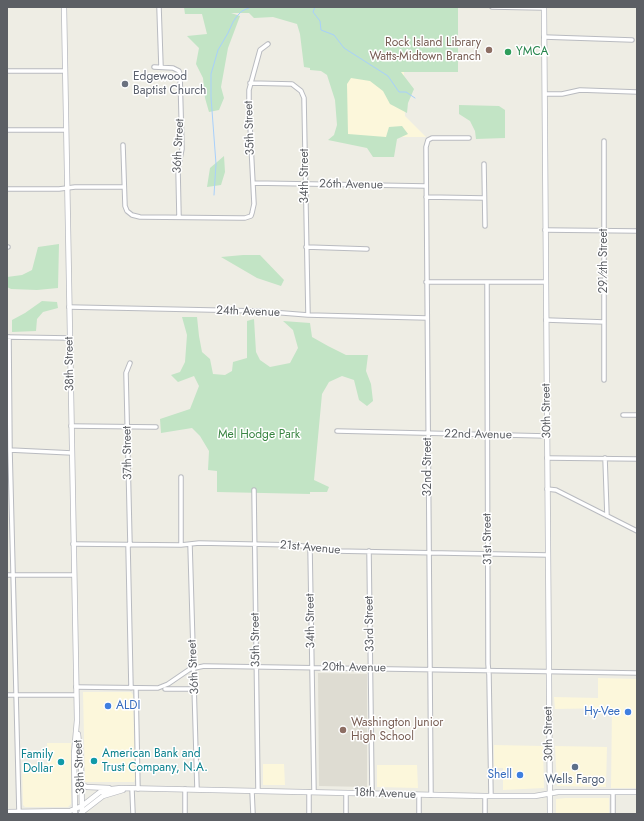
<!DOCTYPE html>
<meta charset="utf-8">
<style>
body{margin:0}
#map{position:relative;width:644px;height:821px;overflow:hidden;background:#eeede4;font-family:Jost,sans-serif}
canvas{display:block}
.frame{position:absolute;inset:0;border:8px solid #5c5f64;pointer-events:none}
</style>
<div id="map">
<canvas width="644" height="821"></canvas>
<div class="frame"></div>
</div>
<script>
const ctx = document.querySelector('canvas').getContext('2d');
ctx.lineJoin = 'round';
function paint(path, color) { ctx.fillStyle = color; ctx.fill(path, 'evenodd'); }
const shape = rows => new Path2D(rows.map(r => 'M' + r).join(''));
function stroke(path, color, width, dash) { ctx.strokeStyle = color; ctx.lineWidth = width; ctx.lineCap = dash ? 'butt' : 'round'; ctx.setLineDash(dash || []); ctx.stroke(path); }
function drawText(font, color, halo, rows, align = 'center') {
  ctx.font = font + ' Jost,sans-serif'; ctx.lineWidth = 3; ctx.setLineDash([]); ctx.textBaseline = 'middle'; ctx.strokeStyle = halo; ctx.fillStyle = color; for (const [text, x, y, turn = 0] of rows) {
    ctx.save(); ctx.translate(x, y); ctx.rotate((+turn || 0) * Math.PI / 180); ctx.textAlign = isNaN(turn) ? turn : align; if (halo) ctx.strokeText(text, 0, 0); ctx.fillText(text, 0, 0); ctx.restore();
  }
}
const commercial = shape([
 [346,71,404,72,405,116,426,137,345,137],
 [598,678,637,679,637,788,611,788,612,708,555,709,554,697,598,698],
 [83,692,131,692,133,695,135,779,134,782,85,782],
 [47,743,71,743,71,804,68,807,25,807,23,805,22,764,48,764],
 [494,745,543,746,544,788,503,790,503,768,494,768],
 [555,746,607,747,606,787,557,786],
 [263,764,284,764,285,785,263,785],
 [377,765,417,765,418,788,377,787],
 [566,798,609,798,609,814,556,814,556,799]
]);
const education = shape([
 [318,673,367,674,367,787,319,786]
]);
const green = shape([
 [184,7,458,7,458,72,401,72,414,89,408,103,407,113,390,104,383,91,370,81,351,78,347,84,348,134,386,137,389,127,402,126,408,134,397,139,394,157,373,157,367,148,328,140,334,135,337,125,335,100,327,75,321,71,310,70,310,68,304,67,300,34,297,24,273,17,254,18,249,13,231,13,240,16,228,48,221,87,224,98,219,110,209,112,205,98,203,78,196,64,199,48,187,36,207,34,202,14,185,14],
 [459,105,499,106,505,110,505,138,476,139,475,131,470,121,459,114],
 [224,156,225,172,221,185,207,187,210,168],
 [59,244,58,288,37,290,11,289,7,287,7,277,22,275,32,270,38,247],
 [243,255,260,255,284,280,281,286,257,278,221,257],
 [42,301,57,302,58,308,43,312,37,319,36,331,12,332,12,320,25,313],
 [182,317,197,317,199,336,202,352,210,359,213,374,225,375,232,371,233,362,247,358,247,321,254,319,256,352,260,360,270,367,290,363,298,348,293,330,283,321,310,323,312,337,328,346,346,355,368,355,366,371,371,384,373,401,367,406,359,400,354,380,342,376,329,382,322,394,314,480,329,487,327,492,310,492,310,494,217,492,217,471,208,470,209,451,200,436,192,428,161,433,160,419,190,409,199,386,194,376,178,382,171,375,180,372,185,362,187,335]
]);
const stream = shape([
 [315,7,313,12,320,21,321,30,334,35,344,48,388,76,399,92,406,92,415,98],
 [214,195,216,164,211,97,211,74,218,50,228,33,233,22,237,16,242,11,251,7]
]);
const minor = shape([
 [159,7,161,67],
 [492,7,544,8],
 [544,37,632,40],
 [154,67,173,68,179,71,180,74,182,149,178,169,179,217],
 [7,71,65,71],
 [250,83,292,84,301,91,304,98,308,315],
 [545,94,562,94,580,90,637,92],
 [7,130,66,130],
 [604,141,604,380],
 [123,145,125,206,127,211,132,215,140,217,240,218,245,218,251,216,252,213,254,204,249,105,249,90,260,50,268,44],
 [484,164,485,226],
 [253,183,426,186],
 [7,189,59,189,75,187,124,187],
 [426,197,484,198],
 [545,230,637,231],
 [7,247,8,247],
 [306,247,367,249],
 [426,282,546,282],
 [487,282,488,664,489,675,491,796],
 [69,307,258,311,308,315,427,318],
 [546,320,604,322],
 [7,337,70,338],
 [9,337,10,450,19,813],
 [623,415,637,415],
 [71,426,156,427],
 [337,431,547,436],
 [10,450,72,453],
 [547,458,637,459],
 [605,458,607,516],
 [181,477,181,545],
 [547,489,556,490,637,531],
 [254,490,258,791],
 [73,544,181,545,199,543,296,545,335,551,548,555],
 [190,544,197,789],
 [128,545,131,688],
 [130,545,126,373,130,363],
 [310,547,314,792],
 [369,551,372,793],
 [7,575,74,575],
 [76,687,158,688,168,684,190,669,204,666,637,673],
 [136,688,138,789],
 [165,689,195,689],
 [7,695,76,695],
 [132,789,133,814],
 [185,789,185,814],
 [252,791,253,814],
 [309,792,309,814],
 [613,792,613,814],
 [346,793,346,814],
 [419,795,419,814],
 [431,795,426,147,428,140,432,138,469,138],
 [485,814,485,796]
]);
const tertiary = shape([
 [64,7,77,720,74,754,75,814],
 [544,7,550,814],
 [78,734,81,761,82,814],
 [82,783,82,785,87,787,109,788],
 [7,812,70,811,82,806,100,792,112,789,121,788,485,796,535,796,558,792,637,792],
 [81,813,103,796,123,790]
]);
const markers = [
 [489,50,4,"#8d6e63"],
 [508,52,4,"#2e9e5b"],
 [125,84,4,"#6b7280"],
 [108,706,4,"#3f7fe0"],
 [628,712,4,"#3f7fe0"],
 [343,730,4,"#8d6e63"],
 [94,761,4,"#0f9aa8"],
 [61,762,4,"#0f9aa8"],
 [575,767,4,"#5c6f8a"],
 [520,775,4,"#3f7fe0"]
];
const educationNames = [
 ["Rock Island Library",481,43],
 ["Watts-Midtown Branch",481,57],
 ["Washington Junior",351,723,"left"],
 ["High School",351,737,"left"]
];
const leisureNames = [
 ["YMCA",516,52]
];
const worshipNames = [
 ["Edgewood",133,77],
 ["Baptist Church",133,91]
];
const streetNames = [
 ["35th Street",250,128,-92],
 ["36th Street",179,146,-87],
 ["34th Street",305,176,-90],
 ["26th Avenue",351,185,1],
 ["29½th Street",604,261,-90],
 ["24th Avenue",248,312,2],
 ["38th Street",70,364,-91],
 ["30th Street",547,411,-91],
 ["22nd Avenue",478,435,1],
 ["37th Street",128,453,-91],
 ["32nd Street",428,467,-90],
 ["31st Street",488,539,-91],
 ["21st Avenue",310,548,5],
 ["34th Street",311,621,-91],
 ["33rd Street",370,624,-91],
 ["35th Street",256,640,-91],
 ["36th Street",194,667,-93],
 ["20th Avenue",354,668,1],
 ["30th Street",549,734,-91],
 ["38th Street",80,767,-93],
 ["18th Avenue",385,794,2]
];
const parkNames = [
 ["Mel Hodge Park",259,435]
];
const shopNames = [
 ["ALDI",116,706,"left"],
 ["Hy-Vee",620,712],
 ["Shell",512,775]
];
const cultureNames = [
 ["American Bank and",102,754],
 ["Trust Company, N.A.",102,768],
 ["Family",53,755,"right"],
 ["Dollar",53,769,"right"]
];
const serviceNames = [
 ["Wells Fargo",575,780]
];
paint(commercial, '#fcf7db');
paint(education, '#dedcd2');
paint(green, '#c2e4c5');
stroke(stream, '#a8d0fb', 1);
stroke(minor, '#b9bbc0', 5.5);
stroke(tertiary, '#b9bbc0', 6);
stroke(minor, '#fff', 3.5);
stroke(tertiary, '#fff', 4.5);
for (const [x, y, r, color] of markers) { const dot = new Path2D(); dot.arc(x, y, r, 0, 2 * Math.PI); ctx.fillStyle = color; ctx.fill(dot); stroke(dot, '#fff', 1.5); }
drawText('12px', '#785e54', '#fff', educationNames, 'right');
drawText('12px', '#27864d', '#fff', leisureNames, 'left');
drawText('12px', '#5b616d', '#fff', worshipNames, 'left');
drawText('12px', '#5c5f64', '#fff', streetNames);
drawText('12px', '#3a8543', '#fff', parkNames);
drawText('12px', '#366cbe', '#fff', shopNames, 'right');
drawText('12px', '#0d838f', '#fff', cultureNames, 'left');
drawText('12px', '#4e5e75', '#fff', serviceNames);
</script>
